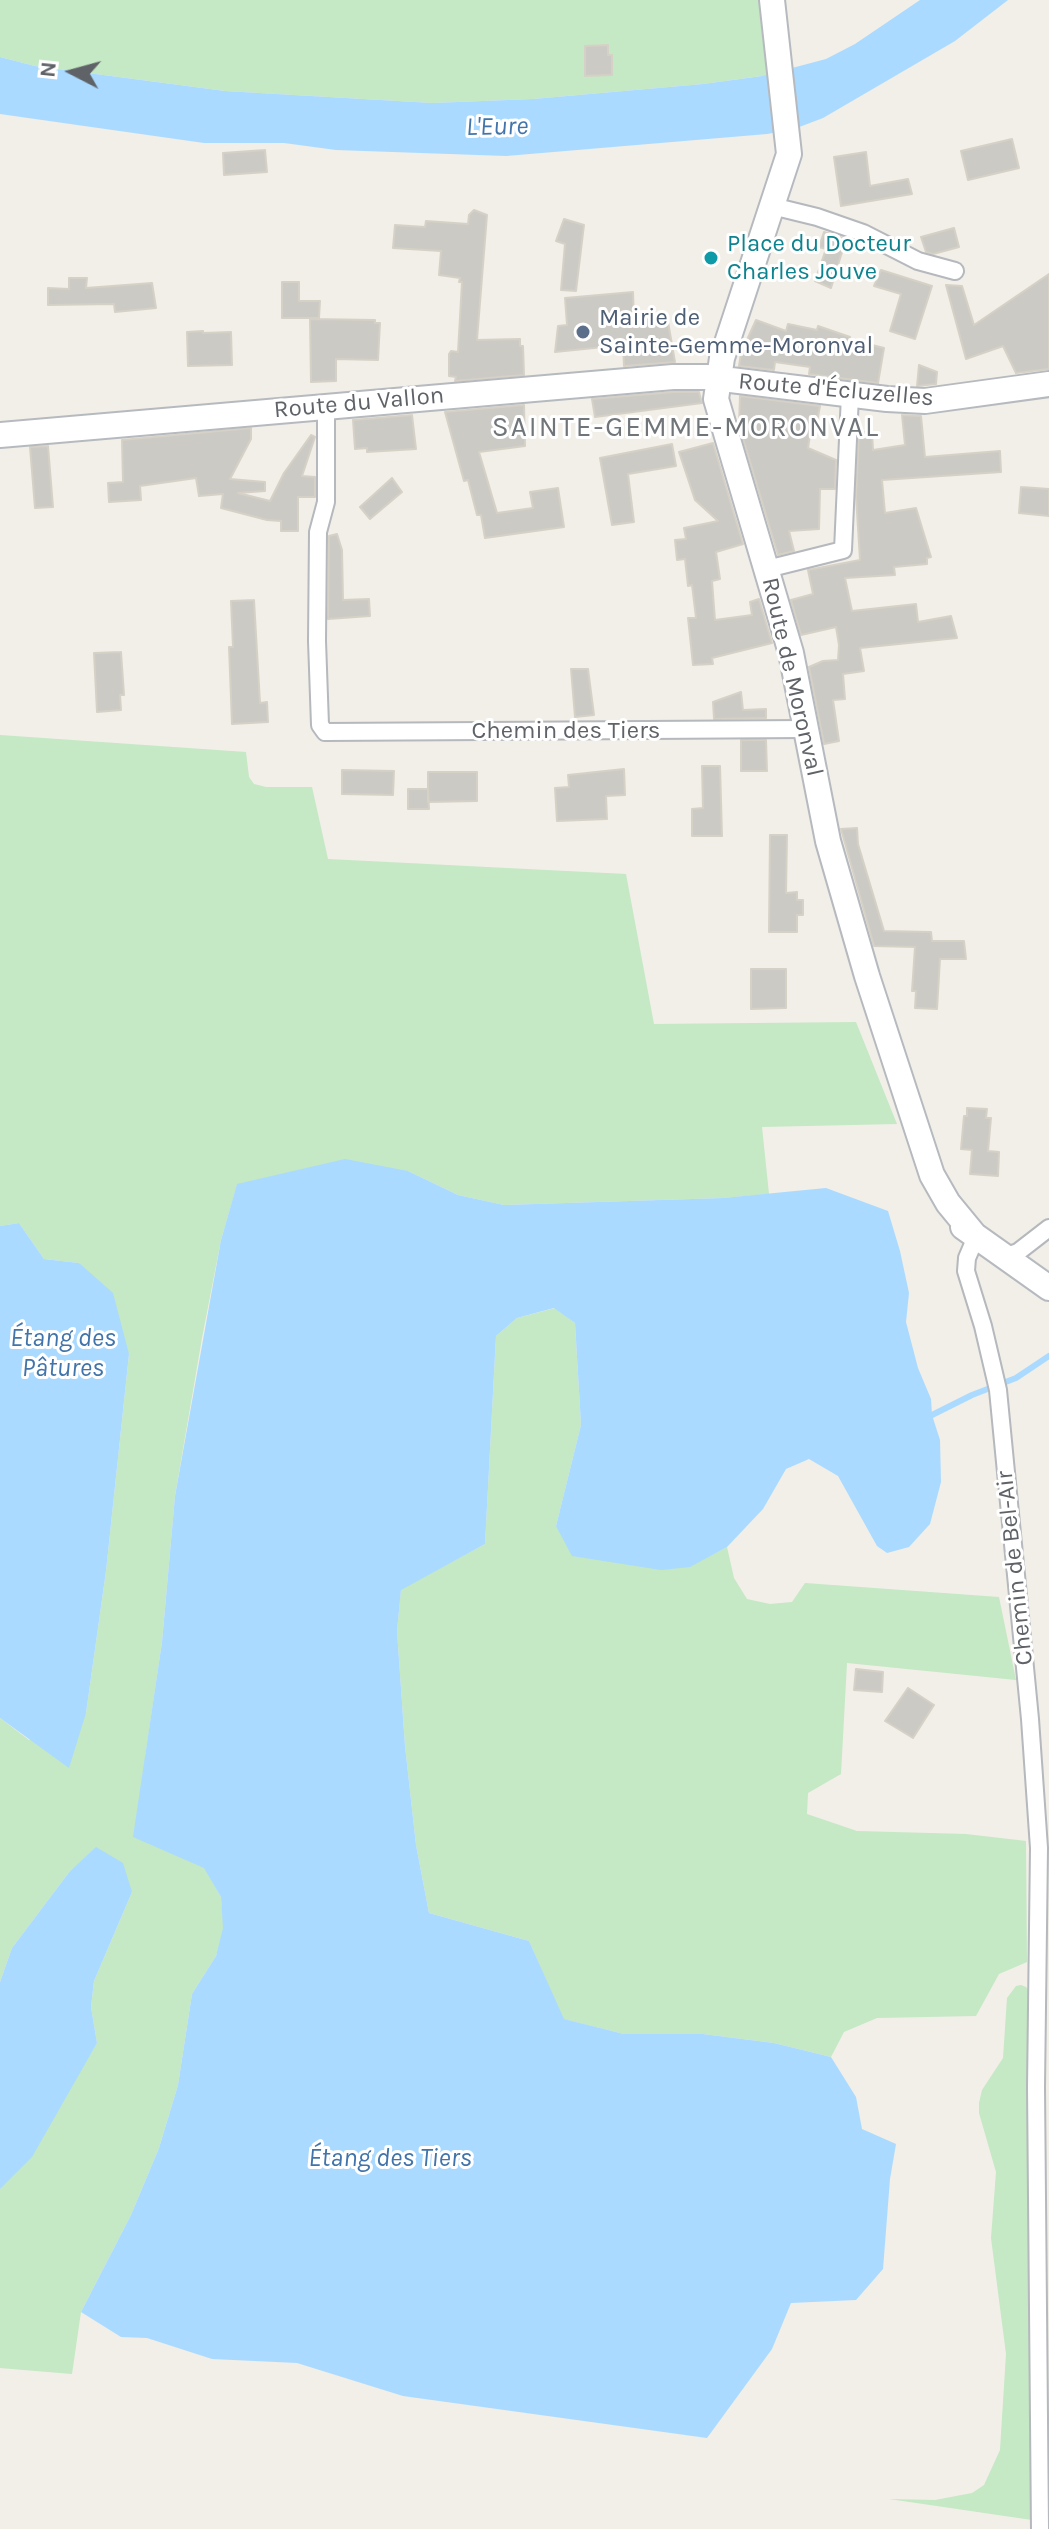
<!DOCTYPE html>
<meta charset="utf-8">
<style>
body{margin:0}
#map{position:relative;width:1049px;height:2529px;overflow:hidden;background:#f1efe8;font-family:Karla,sans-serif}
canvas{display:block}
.north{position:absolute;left:32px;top:32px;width:80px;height:80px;-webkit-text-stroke:6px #fff;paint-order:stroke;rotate:276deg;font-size:22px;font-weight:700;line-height:32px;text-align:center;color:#5f6368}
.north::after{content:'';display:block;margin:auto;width:28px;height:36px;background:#5f6368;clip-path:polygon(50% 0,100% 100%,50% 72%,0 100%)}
</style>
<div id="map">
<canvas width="1049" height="2529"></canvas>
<div class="north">N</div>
</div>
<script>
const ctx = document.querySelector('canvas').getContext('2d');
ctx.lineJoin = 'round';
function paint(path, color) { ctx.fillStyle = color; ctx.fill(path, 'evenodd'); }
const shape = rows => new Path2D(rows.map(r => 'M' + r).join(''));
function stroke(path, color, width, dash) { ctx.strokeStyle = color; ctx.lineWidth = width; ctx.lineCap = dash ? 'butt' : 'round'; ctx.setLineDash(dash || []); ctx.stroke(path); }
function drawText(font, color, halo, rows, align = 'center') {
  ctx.font = font + ' Karla,sans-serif'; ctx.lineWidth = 6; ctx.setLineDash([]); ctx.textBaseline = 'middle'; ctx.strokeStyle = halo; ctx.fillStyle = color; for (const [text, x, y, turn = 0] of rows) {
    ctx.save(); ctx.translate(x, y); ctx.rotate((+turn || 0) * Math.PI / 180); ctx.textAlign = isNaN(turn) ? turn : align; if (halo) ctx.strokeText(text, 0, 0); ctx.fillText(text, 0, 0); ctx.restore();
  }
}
const green = shape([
 [0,0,760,0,769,75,703,84,533,99,432,103,225,91,35,66,0,57],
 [0,735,246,752,249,777,254,784,266,787,312,787,328,859,626,874,654,1024,856,1022,897,1124,762,1127,769,1194,723,1198,504,1205,458,1195,408,1171,237,1185,221,1240,202,1338,175,1496,162,1642,145,1758,221,1897,224,1928,216,1956,192,1994,178,2085,159,2148,131,2215,81,2312,72,2374,0,2368,0,2189,65,2096,97,2043,91,2007,94,1981,132,1892,96,1848,70,1871,12,1948,0,1982,0,1718,29,1740,86,1713,106,1571,129,1354,79,1263,44,1259,19,1223,0,1226],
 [555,1308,575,1323,581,1425,556,1526,690,1566,727,1547,734,1578,747,1599,770,1604,792,1602,805,1583,999,1597,1016,1680,847,1663,841,1774,808,1793,807,1814,857,1831,966,1834,1026,1841,1027,1962,999,1974,976,2016,877,2018,844,2032,831,2057,774,2043,703,2034,624,2034,563,2019,529,1941,429,1913,416,1845,405,1746,397,1631,401,1589,485,1544,496,1336,517,1318],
 [1021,1985,1026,1987,1030,1992,1031,2002,1029,2216,1032,2520,889,2499,935,2500,972,2493,984,2485,1000,2450,1006,2354,991,2238,996,2172,979,2113,979,2103,982,2090,1003,2058,1007,1998,1016,1986]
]);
const water = shape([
 [920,0,1008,0,955,41,823,118,794,129,767,134,506,156,336,150,284,143,204,143,0,114,0,57,35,66,225,91,432,103,533,99,703,84,762,76,826,59,855,44],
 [345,1159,408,1171,458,1195,504,1205,723,1198,826,1188,888,1211,900,1251,909,1293,906,1322,918,1368,931,1399,932,1415,940,1440,941,1482,930,1524,909,1547,887,1553,877,1546,838,1476,809,1459,786,1469,763,1509,727,1547,690,1567,661,1570,572,1556,556,1526,581,1425,575,1323,554,1308,517,1318,496,1336,485,1544,401,1590,397,1631,405,1746,416,1845,429,1913,529,1941,564,2019,624,2034,703,2034,774,2043,831,2057,856,2097,862,2129,896,2144,890,2179,883,2269,856,2300,791,2303,772,2349,707,2438,403,2396,297,2363,212,2359,147,2338,121,2337,81,2312,131,2215,159,2148,178,2085,192,1994,216,1956,223,1928,221,1897,204,1868,133,1837,162,1642,175,1496,221,1240,237,1184],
 [19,1223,44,1259,79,1263,113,1293,129,1354,106,1571,86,1713,69,1768,0,1718,0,1226],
 [96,1847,123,1863,132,1892,94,1981,91,2007,97,2043,32,2157,0,2189,0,1982,12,1948,70,1871]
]);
const stream = shape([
 [932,1415,972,1395,1016,1378,1049,1356]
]);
const building = shape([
 [608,45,608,55,612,55,612,75,585,76,585,46,608,45],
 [1012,139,1019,168,968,180,961,151,1012,139],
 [265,150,267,172,224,175,223,153,265,150],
 [866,152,870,186,908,179,912,194,841,206,834,157,866,152],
 [474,210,487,215,477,340,520,339,520,346,523,346,524,375,455,381,456,377,449,376,449,354,451,351,458,352,462,282,459,282,460,278,439,275,441,251,393,248,395,225,425,227,426,221,468,224,469,215,474,210],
 [564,219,584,225,576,291,561,290,565,244,556,241,564,219],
 [954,228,959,247,933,254,926,252,921,237,954,228],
 [824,232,846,239,831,288,815,281,826,249,819,247,824,232],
 [881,270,932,286,915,339,890,331,901,294,874,286,881,270],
 [1049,274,1049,369,1016,373,1003,346,966,359,946,285,962,286,974,325,1049,274],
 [69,278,87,278,86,288,152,283,156,308,115,312,114,304,48,305,48,288,69,289,69,278],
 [282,282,299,282,299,301,320,301,319,318,282,318,282,282],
 [633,292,634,322,667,316,675,362,624,366,623,345,555,352,558,326,567,325,565,298,633,292],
 [310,319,375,320,375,323,380,323,378,360,336,359,336,381,311,382,310,319],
 [756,320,786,331,788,324,817,330,818,326,850,337,849,339,884,348,878,383,809,374,810,367,775,362,774,370,739,366,743,341,746,342,756,320],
 [203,331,203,333,231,332,232,365,188,366,187,332,203,331],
 [919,365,937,372,936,384,917,386,919,365],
 [674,392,699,392,702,403,595,417,592,399,674,392],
 [740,396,820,406,817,422,812,422,808,448,836,460,835,489,820,489,819,529,789,531,794,551,778,555,739,425,740,396],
 [524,405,525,446,479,452,497,513,533,508,530,492,558,488,564,527,485,538,481,515,477,515,468,480,464,481,445,412,524,405],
 [412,415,416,449,367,452,367,448,355,449,353,420,412,415],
 [902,415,921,416,925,457,1000,451,1001,472,882,480,885,513,916,508,931,557,927,558,927,564,894,567,895,575,845,578,852,611,916,604,918,622,951,616,957,638,860,648,864,671,843,674,845,699,833,700,839,741,824,744,809,667,823,661,838,660,839,645,836,627,801,635,791,600,813,594,808,570,860,560,856,496,859,433,872,431,873,450,905,445,902,415],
 [251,428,251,439,230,479,265,482,265,491,238,493,270,501,284,473,311,435,315,437,302,476,315,477,315,497,298,497,298,531,281,531,281,521,267,520,221,508,223,494,199,496,196,478,140,486,141,500,109,502,108,483,123,482,122,440,251,428],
 [713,443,743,544,716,552,720,579,712,581,715,620,752,615,750,602,759,599,772,643,712,658,713,664,693,665,688,618,696,618,692,585,688,586,685,559,677,560,675,540,686,539,684,528,718,521,695,500,679,452,713,443],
 [672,444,676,466,628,474,634,522,612,525,600,458,672,444],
 [48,446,53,507,35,508,30,447,48,446],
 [392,478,402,492,370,519,360,507,392,478],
 [1021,487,1049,489,1049,516,1019,513,1021,487],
 [337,534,342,550,343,600,369,599,370,616,328,619,329,536,337,534],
 [254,600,260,703,267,702,268,722,232,724,229,647,233,647,231,601,254,600],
 [121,652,124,695,120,695,121,710,97,712,94,653,121,652],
 [571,669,588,669,594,715,575,717,571,669],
 [741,692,743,710,766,709,766,718,714,719,713,702,741,692],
 [741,740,766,740,767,771,741,771,741,740],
 [702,766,720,766,722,836,692,836,692,809,703,808,702,766],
 [624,769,625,795,606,796,607,819,557,821,555,788,569,787,568,775,624,769],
 [342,770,394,771,393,795,342,794,342,770],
 [428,772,477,772,477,801,428,802,428,772],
 [408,789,428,789,429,809,408,809,408,789],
 [857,828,858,844,884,931,931,932,932,941,964,941,966,959,940,959,937,1009,915,1008,916,991,912,991,915,947,874,946,841,829,857,828],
 [770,835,787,835,786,893,797,892,797,900,803,900,803,915,797,915,797,932,769,932,770,835],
 [751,969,786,969,786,1008,751,1009,751,969],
 [967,1108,987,1109,986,1118,991,1118,988,1151,999,1152,998,1176,970,1174,972,1150,961,1149,964,1116,967,1116,967,1108],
 [856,1669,883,1672,882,1692,854,1690,856,1669],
 [908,1688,934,1705,913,1738,885,1721,908,1688]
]);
const street = shape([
 [772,206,817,217,863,233,918,261,955,271],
 [326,406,326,502,318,532,317,641,320,725,325,732,806,729],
 [767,569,843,550,850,395],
 [976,1237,967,1258,966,1271,983,1326,998,1390,1030,1719,1039,1848,1036,2087,1040,2529],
 [1004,1257,1018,1252,1049,1228]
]);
const secondary = shape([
 [772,0,789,154,722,358,716,399,791,653,828,841,867,976,932,1175,948,1203,976,1237],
 [0,435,673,377,706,377,887,399,925,401,1049,384],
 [963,1227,1049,1288]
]);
const markers = [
 [711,258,8,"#0f9aa8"],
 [583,332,8,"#5c6f8a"]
];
const cultureNames = [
 ["Place du Docteur",727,244],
 ["Charles Jouve",727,272]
];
const serviceNames = [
 ["Mairie de",599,318],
 ["Sainte-Gemme-Moronval",599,346]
];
const streetNames = [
 ["Route d'Écluzelles",836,390,5],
 ["Route du Vallon",359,403,-5],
 ["Route de Moronval",792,677,77],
 ["Chemin des Tiers",566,731],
 ["Chemin de Bel-Air",1015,1568,-96]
];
const waterNames = [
 ["L'Eure",497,127,-1],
 ["Étang des",63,1339],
 ["Pâtures",63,1369],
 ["Étang des Tiers",390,2159]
];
const quarterNames = [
 ["SAINTE-GEMME-MORONVAL",686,428]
];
paint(green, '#c5e8c5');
paint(water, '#aadaff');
stroke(stream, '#aadaff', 6);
paint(building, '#cccac5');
stroke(building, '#d6d1c6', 2);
stroke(street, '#b5b8bc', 20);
stroke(secondary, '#b6babf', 28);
stroke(street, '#fff', 16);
stroke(secondary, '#fff', 24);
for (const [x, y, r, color] of markers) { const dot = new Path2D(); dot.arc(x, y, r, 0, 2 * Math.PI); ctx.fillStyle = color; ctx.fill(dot); stroke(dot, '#fff', 3); }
drawText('24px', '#0d838f', '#fff', cultureNames, 'left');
drawText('24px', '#4e5e75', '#fff', serviceNames, 'left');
drawText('24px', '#5f6368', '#fff', streetNames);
drawText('italic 26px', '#4174aa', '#fff', waterNames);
ctx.letterSpacing = '2px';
drawText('28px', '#70757a', '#fff', quarterNames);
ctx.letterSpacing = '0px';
</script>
